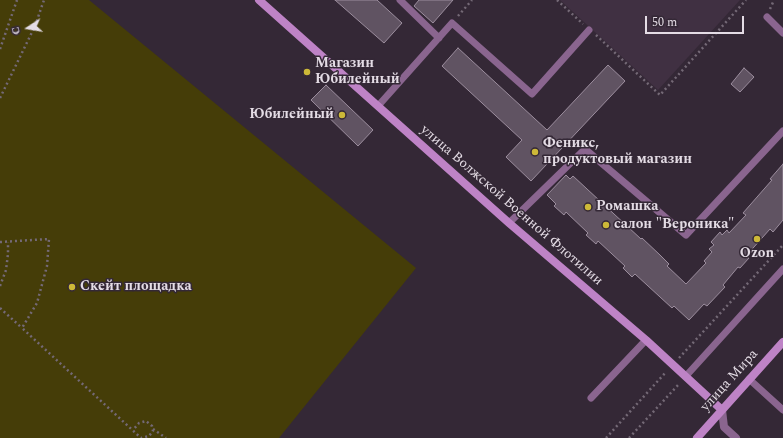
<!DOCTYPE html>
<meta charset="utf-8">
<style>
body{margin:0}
#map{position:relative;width:783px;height:438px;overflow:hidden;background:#342836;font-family:Spectral,serif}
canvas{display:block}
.north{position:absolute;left:8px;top:8px;width:40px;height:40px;-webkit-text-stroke:3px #342836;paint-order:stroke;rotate:258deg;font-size:11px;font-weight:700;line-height:16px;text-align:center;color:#e4dce5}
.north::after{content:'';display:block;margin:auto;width:14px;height:18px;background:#e4dce5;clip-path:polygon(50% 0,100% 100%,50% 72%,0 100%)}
.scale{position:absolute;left:645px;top:16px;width:99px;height:18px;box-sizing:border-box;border:2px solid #e4dce5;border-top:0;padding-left:5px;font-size:12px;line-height:14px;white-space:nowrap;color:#e4dce5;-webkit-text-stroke:3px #342836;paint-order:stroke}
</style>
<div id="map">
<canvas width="783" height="438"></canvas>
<div class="north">С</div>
<div class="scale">50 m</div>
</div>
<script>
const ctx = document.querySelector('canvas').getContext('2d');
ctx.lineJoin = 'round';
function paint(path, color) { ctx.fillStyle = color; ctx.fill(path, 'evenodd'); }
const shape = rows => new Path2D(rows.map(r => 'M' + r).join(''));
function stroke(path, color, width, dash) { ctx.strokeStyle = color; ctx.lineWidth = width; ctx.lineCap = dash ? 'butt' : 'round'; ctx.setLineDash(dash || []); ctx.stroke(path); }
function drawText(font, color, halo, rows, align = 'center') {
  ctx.font = font + ' Spectral,serif'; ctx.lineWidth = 3; ctx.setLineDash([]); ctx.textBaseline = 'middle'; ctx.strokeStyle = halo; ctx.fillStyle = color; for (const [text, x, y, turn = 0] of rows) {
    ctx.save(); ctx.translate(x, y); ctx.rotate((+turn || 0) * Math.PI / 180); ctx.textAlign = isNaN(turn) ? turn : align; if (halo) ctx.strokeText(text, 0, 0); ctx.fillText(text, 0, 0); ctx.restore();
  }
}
const built = shape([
 [560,0,740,0,658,90]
]);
const green = shape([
 [0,0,89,0,416,268,279,438,0,438]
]);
const building = shape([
 [335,0,377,0,402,23,384,43,335,0],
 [419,0,453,0,433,23,414,6,419,0],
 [458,48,547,130,608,65,625,81,531,181,506,157,522,140,442,66,458,48],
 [744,68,754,77,740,92,731,84,744,68],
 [326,85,373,130,358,146,311,100,326,85],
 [783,164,783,220,773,232,770,229,746,256,749,258,740,268,738,267,723,285,725,287,707,306,704,304,689,320,674,306,672,308,635,274,632,277,623,268,625,266,598,241,596,244,586,235,588,233,566,212,564,215,554,206,556,204,547,195,566,175,570,179,573,176,641,239,642,238,660,255,669,264,667,266,686,284,706,263,704,261,712,252,709,249,714,245,711,242,720,232,722,235,727,230,729,233,746,215,743,213,772,180,770,179,783,164]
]);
const path = shape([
 [557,0,583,24],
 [770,9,774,0],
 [458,16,472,0],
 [596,35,660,95,746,0],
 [0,49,17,0],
 [0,98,35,26,44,0],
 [0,242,49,239,47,266,37,303,22,328,141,438,149,436,153,431,152,426,146,421,139,423,133,430],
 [0,286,6,270,8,254,8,242],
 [0,308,22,328],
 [679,358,783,245],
 [153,429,166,438],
 [606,438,666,372],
 [629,438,679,384]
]);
const lane = shape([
 [400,0,439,38],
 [767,17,783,33],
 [378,106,452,23,532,94,589,30],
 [509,223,585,149,686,235,783,131],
 [686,376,783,269],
 [749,379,783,410],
 [591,398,646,340]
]);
const street = shape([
 [722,410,724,427,736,438]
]);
const secondary = shape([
 [259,0,509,223,646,340,722,410],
 [697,438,783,342]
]);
const markers = [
 [307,72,4,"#cdb938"],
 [342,115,4,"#cdb938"],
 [535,152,4,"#cdb938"],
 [588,207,4,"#cdb938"],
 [606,225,4,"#cdb938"],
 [757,239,4,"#cdb938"],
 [72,287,4,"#cdb938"]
];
const poiNames = [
 ["Магазин",315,64],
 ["Юбилейный",315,80],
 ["Юбилейный",334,115,"right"],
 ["Феникс,",543,144],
 ["продуктовый магазин",543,160],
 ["Ромашка",596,207],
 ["салон \"Вероника\"",614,225],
 ["Ozon",757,254,"center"],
 ["Скейт площадка",80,287]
];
const streetNames = [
 ["улица Волжской Военной Флотилии",511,206,41],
 ["улица Мира",730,381,-48]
];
paint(built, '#403042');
paint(green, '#453d08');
paint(building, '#605362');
stroke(building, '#9c8e9e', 1);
stroke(path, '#746976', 2.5, [2, 3]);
stroke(lane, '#8a658f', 7);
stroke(street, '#8a658f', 8);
stroke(secondary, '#be83c6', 8);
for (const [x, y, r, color] of markers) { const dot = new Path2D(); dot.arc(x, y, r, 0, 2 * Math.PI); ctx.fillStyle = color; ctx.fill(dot); stroke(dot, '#342836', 1.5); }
drawText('bold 14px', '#e4dce5', '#342836', poiNames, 'left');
drawText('14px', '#e4dce5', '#342836', streetNames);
</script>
